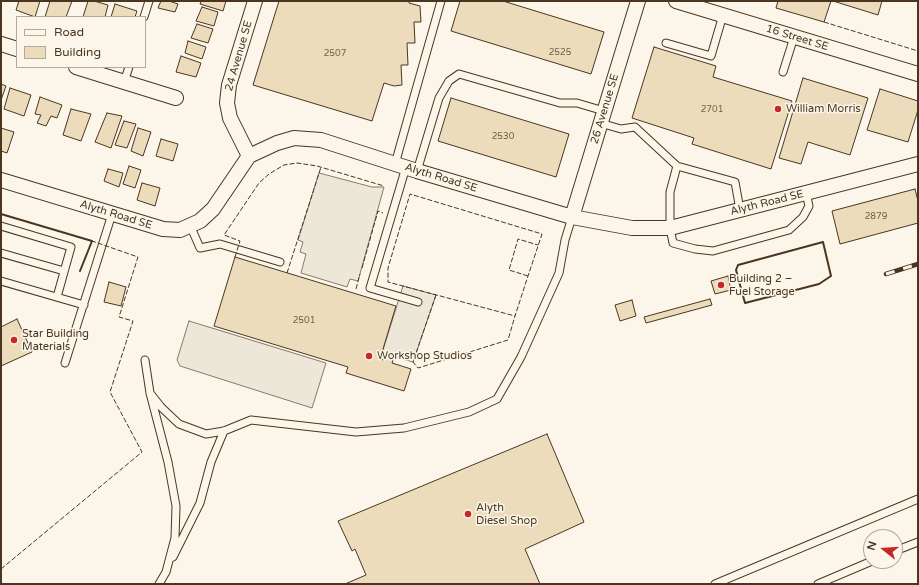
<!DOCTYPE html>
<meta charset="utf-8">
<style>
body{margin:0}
#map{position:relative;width:919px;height:585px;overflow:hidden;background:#fbf6e9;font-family:"Varela Round",sans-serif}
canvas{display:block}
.frame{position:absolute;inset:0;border:2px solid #4a3520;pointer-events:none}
.legend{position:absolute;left:16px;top:16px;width:130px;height:52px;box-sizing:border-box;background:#fbf6e9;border:1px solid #b4a999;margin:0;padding:5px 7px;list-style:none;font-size:12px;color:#4a3520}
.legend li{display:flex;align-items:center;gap:8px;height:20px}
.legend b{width:20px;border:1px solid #b4a999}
.north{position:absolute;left:863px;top:529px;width:40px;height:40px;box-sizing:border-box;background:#fbf6e9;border:1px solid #b4a999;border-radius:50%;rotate:287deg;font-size:11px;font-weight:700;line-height:16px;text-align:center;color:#4a3520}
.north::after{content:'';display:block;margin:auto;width:14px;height:18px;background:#c62828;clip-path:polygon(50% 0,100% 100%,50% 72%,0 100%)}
</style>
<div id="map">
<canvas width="919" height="585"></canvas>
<div class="frame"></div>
<ul class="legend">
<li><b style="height:5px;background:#fbf6e9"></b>Road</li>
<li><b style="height:11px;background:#ecdcbc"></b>Building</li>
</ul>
<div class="north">N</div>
</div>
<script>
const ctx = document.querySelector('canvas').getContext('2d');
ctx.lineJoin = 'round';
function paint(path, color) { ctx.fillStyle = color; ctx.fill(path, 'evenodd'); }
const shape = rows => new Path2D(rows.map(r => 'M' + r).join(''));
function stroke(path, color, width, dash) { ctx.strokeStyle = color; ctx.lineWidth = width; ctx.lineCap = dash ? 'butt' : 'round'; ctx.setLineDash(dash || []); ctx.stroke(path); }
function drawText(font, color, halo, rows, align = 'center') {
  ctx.font = font + ' "Varela Round",sans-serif'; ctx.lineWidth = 3; ctx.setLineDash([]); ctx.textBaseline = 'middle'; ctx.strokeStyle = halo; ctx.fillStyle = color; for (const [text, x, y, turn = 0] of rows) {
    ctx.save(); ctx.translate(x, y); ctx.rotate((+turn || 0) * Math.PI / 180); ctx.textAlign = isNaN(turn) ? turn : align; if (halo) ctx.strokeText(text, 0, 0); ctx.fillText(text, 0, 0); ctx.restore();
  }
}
const parking = shape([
 [319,173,372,187,384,187,358,281,350,279,347,287,301,273,306,254,300,252,303,242,298,240,319,173],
 [403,286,436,295,413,362,382,353,403,286],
 [189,321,326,363,312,408,180,366,177,360,189,321]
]);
const building = shape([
 [19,1,40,1,35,17,16,10,19,1],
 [50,1,72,1,66,17,45,17,50,1],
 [88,1,94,1,108,5,105,17,83,17,88,1],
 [161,1,169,1,178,4,175,12,158,8,161,1],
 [201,1,226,1,223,11,200,4,201,1],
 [279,1,409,1,409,3,420,6,421,22,414,22,415,43,407,43,408,65,401,65,402,85,394,86,384,83,372,121,253,85,279,1],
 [460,1,503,1,604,32,591,74,451,31,460,1],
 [778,1,831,1,824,22,776,8,778,1],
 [833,1,882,1,878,15,833,1],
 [115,4,137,11,135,17,111,17,115,4],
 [202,7,218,12,214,26,196,21,202,7],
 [197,24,213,29,208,43,191,38,197,24],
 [188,41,206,47,202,59,185,53,188,41],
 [654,47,716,66,713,77,792,101,771,169,692,144,694,138,632,118,654,47],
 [181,56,201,63,196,77,176,72,181,56],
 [803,78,868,98,850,155,808,142,801,164,779,158,803,78],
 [1,84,6,86,1,100,1,84],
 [10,88,31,95,24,116,4,109,10,88],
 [880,89,918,101,918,110,908,142,867,130,880,89],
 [40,97,62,105,57,118,51,116,46,126,37,123,41,115,35,114,40,97],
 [451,98,569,134,556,177,438,141,451,98],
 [71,109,91,114,81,141,63,135,71,109],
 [107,113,122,116,111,148,95,142,107,113],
 [124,121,136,124,127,148,115,145,124,121],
 [1,128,14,132,7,153,1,151,1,128],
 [138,128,151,132,143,156,131,151,138,128],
 [161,139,178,144,173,161,156,156,161,139],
 [129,166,141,170,135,188,123,184,129,166],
 [108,169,123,173,119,187,104,181,108,169],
 [142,183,160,188,155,206,137,200,142,183],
 [915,189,918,201,918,223,840,244,832,211,915,189],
 [235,257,396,306,380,359,383,360,385,354,394,357,392,363,411,369,404,391,346,373,348,367,214,326,235,257],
 [728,276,731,290,715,294,711,281,728,276],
 [109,282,126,287,121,306,104,302,109,282],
 [710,299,712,305,646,323,644,317,710,299],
 [632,300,636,316,620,321,615,305,632,300],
 [17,319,32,352,1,366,1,327,17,319],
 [547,434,584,522,525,549,540,584,345,584,366,575,355,549,352,551,338,521,547,434]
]);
const lane = shape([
 [144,17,149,1],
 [666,43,711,56,723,15],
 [783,72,794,37],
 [124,82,129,67],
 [600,123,621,129,635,127,677,166],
 [395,164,441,1],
 [406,167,370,288,418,302],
 [417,171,439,98,449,81,459,74,560,103,577,103,604,111],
 [740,210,735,182,677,166,670,192,670,228,673,243,695,249,713,251,789,230,803,217,809,206,806,193],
 [190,225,200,248,220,244,280,262],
 [1,226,71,247,57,297],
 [1,253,64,271],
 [1,281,84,305],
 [145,360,150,393,168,462,176,506,175,538,166,572,159,584],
 [65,363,112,214],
 [150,393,161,407,179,424,206,434,224,431,251,420,356,432,404,428,469,412,497,399,521,357,559,273,565,240,572,217],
 [895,551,918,542],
 [173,557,200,503,211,462,224,431],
 [715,584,918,499],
 [818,584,872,561]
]);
const street = shape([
 [676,1,918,74],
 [1,44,17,49],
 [76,67,176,98],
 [249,156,230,118,227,103,229,85,255,1],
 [1,180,163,229,180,230,200,221,213,209,249,156,277,143,294,138,321,140,417,171,572,217,632,228,670,228,918,164],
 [572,217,638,1]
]);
const rail = shape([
 [886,274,918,264]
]);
const fence = shape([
 [824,22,918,51],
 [235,257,240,241,224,235,259,183,269,174,284,165,297,163,317,166,384,186],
 [362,268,378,211,383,213],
 [287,273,321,167],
 [528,276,509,270,518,239,538,245],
 [356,289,360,274],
 [436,295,413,362,418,368,508,340,515,316,528,276,542,234,410,194,388,268,388,282,515,316],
 [1,569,142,452,110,392,133,321,119,317,138,257,92,241]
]);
const wall = shape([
 [1,214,92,241,80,271],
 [823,242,831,276,819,284,745,303,736,270,738,265,823,242]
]);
const markers = [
 [778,109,4,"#c62828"],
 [721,285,4,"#c62828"],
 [14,340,4,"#c62828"],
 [369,356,4,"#c62828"],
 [468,514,4,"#c62828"]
];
const numberNames = [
 ["2525",560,53],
 ["2507",335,54],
 ["2701",712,110],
 ["2530",503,137],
 ["2879",876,217],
 ["2501",304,321]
];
const streetNames = [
 ["16 Street SE",797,38,17],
 ["24 Avenue SE",239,56,-74],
 ["26 Avenue SE",605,109,-73],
 ["Alyth Road SE",441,178,17],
 ["Alyth Road SE",767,203,-14],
 ["Alyth Road SE",116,215,17]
];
const poiNames = [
 ["William Morris",786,109],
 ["Building 2 –",729,279],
 ["Fuel Storage",729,292],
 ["Star Building",22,334],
 ["Materials",22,347],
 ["Workshop Studios",377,356],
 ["Alyth",476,508],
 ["Diesel Shop",476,521]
];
paint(parking, '#ede7d9');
stroke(parking, '#887966', 1);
paint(building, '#ecdcbc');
stroke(building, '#4a3520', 1);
stroke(lane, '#4a3520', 9);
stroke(street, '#4a3520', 16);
stroke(lane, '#fbf6e9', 7);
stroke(street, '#fbf6e9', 14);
stroke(rail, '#4a3520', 4.5);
stroke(rail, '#fbf6e9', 3, [9]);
stroke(fence, '#4a3520', 1, [5, 2]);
stroke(wall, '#4a3520', 2);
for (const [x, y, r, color] of markers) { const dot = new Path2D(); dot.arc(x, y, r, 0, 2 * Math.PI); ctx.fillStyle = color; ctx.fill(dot); stroke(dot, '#fbf6e9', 1.5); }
drawText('9px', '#725f47', null, numberNames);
drawText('11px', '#4a3520', '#fbf6e9', streetNames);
drawText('11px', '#4a3520', '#fbf6e9', poiNames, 'left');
</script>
